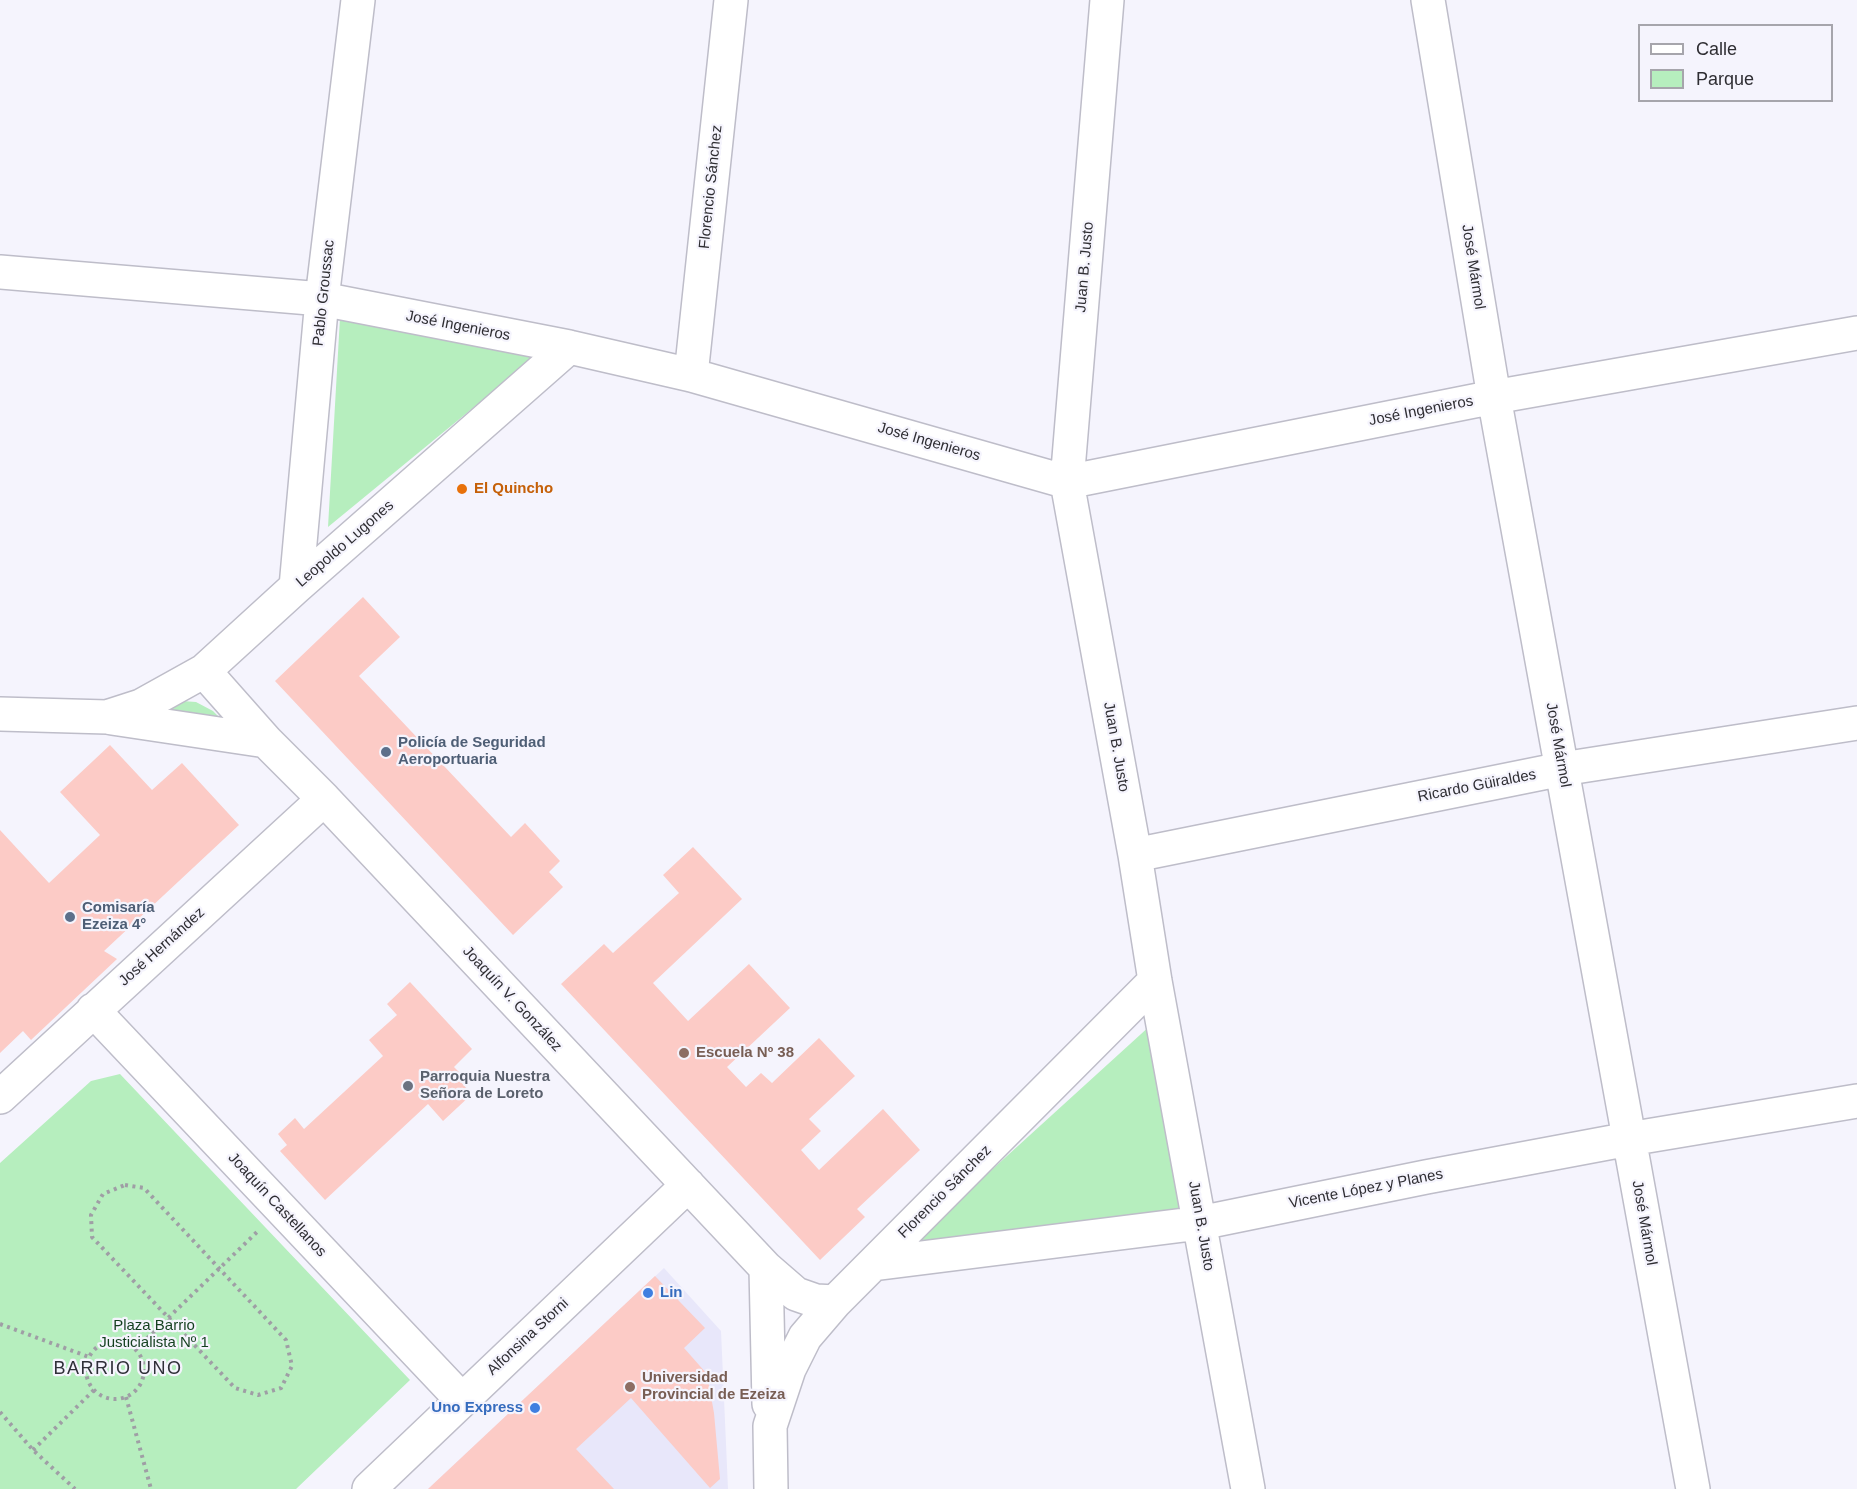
<!DOCTYPE html>
<meta charset="utf-8">
<style>
body{margin:0}
#map{position:relative;width:1857px;height:1489px;overflow:hidden;background:#f5f4fd;font-family:Helvetica,sans-serif}
canvas{display:block}
.legend{position:absolute;left:1638px;top:24px;width:195px;height:78px;box-sizing:border-box;background:#f5f4fd;border:2px solid #a6a5ac;margin:0;padding:8px 10px;list-style:none;font-size:18px;color:#2f2e33}
.legend li{display:flex;align-items:center;gap:12px;height:30px}
.legend b{width:30px;border:2px solid #a6a5ac}
</style>
<div id="map">
<canvas width="1857" height="1489"></canvas>
<ul class="legend">
<li><b style="height:8px;background:#fff"></b>Calle</li>
<li><b style="height:16px;background:#b6eebe"></b>Parque</li>
</ul>
</div>
<script>
const ctx = document.querySelector('canvas').getContext('2d');
ctx.lineJoin = 'round';
function paint(path, color) { ctx.fillStyle = color; ctx.fill(path, 'evenodd'); }
const shape = rows => new Path2D(rows.map(r => 'M' + r).join(''));
function stroke(path, color, width, dash) { ctx.strokeStyle = color; ctx.lineWidth = width; ctx.lineCap = dash ? 'butt' : 'round'; ctx.setLineDash(dash || []); ctx.stroke(path); }
function drawText(font, color, halo, rows, align = 'center') {
  ctx.font = font + ' Helvetica,sans-serif'; ctx.lineWidth = 4.5; ctx.setLineDash([]); ctx.textBaseline = 'middle'; ctx.strokeStyle = halo; ctx.fillStyle = color; for (const [text, x, y, turn = 0] of rows) {
    ctx.save(); ctx.translate(x, y); ctx.rotate((+turn || 0) * Math.PI / 180); ctx.textAlign = isNaN(turn) ? turn : align; if (halo) ctx.strokeText(text, 0, 0); ctx.fillText(text, 0, 0); ctx.restore();
  }
}
const built = shape([
 [664,1268,721,1331,728,1489,428,1489]
]);
const green = shape([
 [340,318,535,357,328,527],
 [182,701,196,702,213,711,220,718,218,724,163,709],
 [1152,1024,1181,1213,908,1246],
 [120,1074,410,1380,296,1489,0,1489,0,1163,91,1081]
]);
const building = shape([
 [363,597,400,637,359,676,511,837,525,823,560,861,549,872,563,887,513,935,275,681],
 [110,745,152,790,182,763,239,825,104,951,117,959,31,1040,23,1031,0,1053,0,830,49,883,100,835,60,792],
 [693,847,742,899,653,983,688,1021,749,964,790,1008,727,1067,746,1087,761,1073,772,1083,819,1038,855,1076,809,1119,821,1131,801,1150,819,1170,883,1109,920,1150,857,1209,865,1217,820,1260,561,984,604,944,613,953,679,893,663,875],
 [410,982,472,1049,454,1067,461,1074,457,1078,472,1094,443,1121,428,1104,325,1200,280,1151,287,1145,278,1134,295,1118,304,1129,383,1056,369,1040,397,1015,387,1004],
 [655,1276,705,1328,684,1348,707,1374,714,1413,720,1479,710,1488,631,1398,576,1449,614,1489,428,1489]
]);
const path = shape([
 [125,1185,144,1188,286,1340,292,1366,281,1388,258,1395,235,1388,92,1237,91,1215,103,1194,125,1185],
 [0,1324,89,1357],
 '86 1370a29 29 0 1 1 58 0a29 29 0 1 1-58 0Z',
 [136,1349,257,1232],
 [126,1397,151,1489],
 [0,1412,33,1450,75,1489],
 [33,1450,94,1390]
]);
const minor = shape([
 [1107,0,1067,482,1135,855,1155,981,1248,1489],
 [1428,0,1494,397,1693,1489],
 [0,272,322,299,569,347,691,375,1067,482,1494,397,1857,333],
 [691,375,731,0],
 [296,587,322,299,358,0],
 [204,671,266,741,324,799,766,1268,796,1294,816,1301,835,1302],
 [0,714,107,717,141,706,204,671,296,587,569,347],
 [112,718,266,741],
 [1135,855,1562,769,1857,723],
 [93,1010,462,1400],
 [0,1097,324,799],
 [873,1264,1200,1223,1426,1177,1629,1139,1857,1101],
 [766,1268,769,1404],
 [369,1489,688,1185],
 [771,1489,770,1426,789,1369,805,1337,835,1302,1155,981]
]);
const markers = [
 [462,489,6,"#e8710a"],
 [386,752,6,"#5c6f8a"],
 [70,917,6,"#5c6f8a"],
 [684,1053,6,"#8d6e63"],
 [408,1086,6,"#6b7280"],
 [648,1293,6,"#3f7fe0"],
 [630,1387,6,"#8d6e63"],
 [535,1408,6,"#3f7fe0"]
];
const streetNames = [
 ["Florencio Sánchez",711,187,-84],
 ["Juan B. Justo",1085,267,-85],
 ["José Mármol",1473,267,81],
 ["Pablo Groussac",324,293,-84],
 ["José Ingenieros",458,326,11],
 ["José Ingenieros",1421,411,-11],
 ["José Ingenieros",929,442,16],
 ["Leopoldo Lugones",345,544,-41],
 ["José Mármol",1558,745,80],
 ["Juan B. Justo",1116,747,80],
 ["Ricardo Güiraldes",1477,786,-11],
 ["José Hernández",162,947,-42],
 ["Joaquín V. González",512,999,47],
 ["Vicente López y Planes",1366,1189,-11],
 ["Florencio Sánchez",945,1192,-45],
 ["Joaquín Castellanos",277,1205,47],
 ["José Mármol",1644,1223,80],
 ["Juan B. Justo",1201,1226,80],
 ["Alfonsina Storni",528,1337,-43]
];
const foodNames = [
 ["El Quincho",474,489]
];
const serviceNames = [
 ["Policía de Seguridad",398,743],
 ["Aeroportuaria",398,760],
 ["Comisaría",82,908],
 ["Ezeiza 4°",82,925]
];
const educationNames = [
 ["Escuela Nº 38",696,1053],
 ["Universidad",642,1378],
 ["Provincial de Ezeiza",642,1395]
];
const worshipNames = [
 ["Parroquia Nuestra",420,1077],
 ["Señora de Loreto",420,1094]
];
const shopNames = [
 ["Lin",660,1293],
 ["Uno Express",523,1408,"right"]
];
const parkNames = [
 ["Plaza Barrio",154,1326],
 ["Justicialista Nº 1",154,1343]
];
const quarterNames = [
 ["BARRIO UNO",118,1369]
];
paint(built, '#e8e7fa');
paint(green, '#b6eebe');
paint(building, '#fccbc6');
stroke(minor, '#bebdc9', 36);
stroke(path, '#9f9ea5', 4, [3, 4.5]);
stroke(minor, '#fff', 33);
for (const [x, y, r, color] of markers) { const dot = new Path2D(); dot.arc(x, y, r, 0, 2 * Math.PI); ctx.fillStyle = color; ctx.fill(dot); stroke(dot, '#f5f4fd', 2); }
drawText('15px', '#2f2e33', '#f5f4fd', streetNames);
drawText('bold 15px', '#c56008', '#f5f4fd', foodNames, 'left');
drawText('bold 15px', '#4e5e75', '#f5f4fd', serviceNames, 'left');
drawText('bold 15px', '#785e54', '#f5f4fd', educationNames, 'left');
drawText('bold 15px', '#5b616d', '#f5f4fd', worshipNames, 'left');
drawText('bold 15px', '#366cbe', '#f5f4fd', shopNames, 'left');
drawText('15px', '#133f1e', '#f5f4fd', parkNames);
ctx.letterSpacing = '1.5px';
drawText('18px', '#303039', '#f5f4fd', quarterNames);
ctx.letterSpacing = '0px';
</script>
